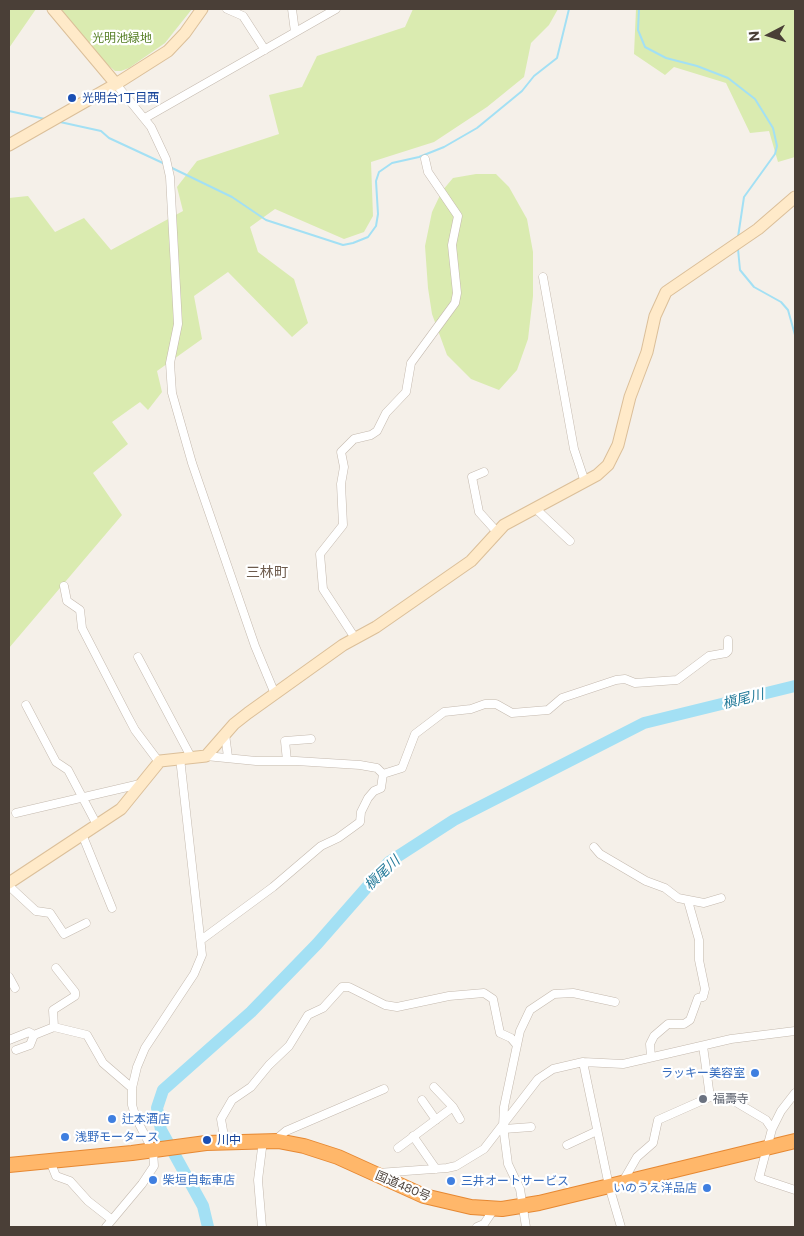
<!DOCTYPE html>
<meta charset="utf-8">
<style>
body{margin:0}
#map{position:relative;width:804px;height:1236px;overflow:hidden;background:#f5f0e9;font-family:Commissioner,sans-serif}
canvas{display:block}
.frame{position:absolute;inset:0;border:10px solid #4a3f37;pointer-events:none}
.north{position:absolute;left:744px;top:10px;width:50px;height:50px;-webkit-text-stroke:4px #fff;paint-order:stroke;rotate:265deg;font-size:14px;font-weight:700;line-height:20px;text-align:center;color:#4a3f37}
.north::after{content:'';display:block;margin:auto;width:18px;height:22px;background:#4a3f37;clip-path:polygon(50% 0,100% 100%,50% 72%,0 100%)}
</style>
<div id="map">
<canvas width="804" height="1236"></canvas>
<div class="frame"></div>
<div class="north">N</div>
</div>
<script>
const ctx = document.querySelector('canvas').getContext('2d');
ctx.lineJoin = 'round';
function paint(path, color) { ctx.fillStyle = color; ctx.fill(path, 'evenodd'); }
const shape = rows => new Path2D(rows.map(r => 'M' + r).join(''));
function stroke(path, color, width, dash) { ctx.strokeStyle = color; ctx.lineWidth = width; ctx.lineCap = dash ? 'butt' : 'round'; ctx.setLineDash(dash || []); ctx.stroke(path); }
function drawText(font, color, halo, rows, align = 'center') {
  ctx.font = font + ' Commissioner,"Noto Sans JP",sans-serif'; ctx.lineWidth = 4.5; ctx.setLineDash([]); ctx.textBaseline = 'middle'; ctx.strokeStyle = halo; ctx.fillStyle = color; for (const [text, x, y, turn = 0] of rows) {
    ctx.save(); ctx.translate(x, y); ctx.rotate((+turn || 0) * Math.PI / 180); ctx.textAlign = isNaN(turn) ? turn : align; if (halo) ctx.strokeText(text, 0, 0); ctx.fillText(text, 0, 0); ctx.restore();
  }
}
const green = shape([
 [9,9,36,9,9,48],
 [61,9,192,9,165,43,129,68,121,71,115,71,102,60],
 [413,9,558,9,549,25,531,43,524,77,487,107,434,142,371,162,373,216,364,232,344,239,275,209,250,227,258,252,294,279,308,323,292,337,228,272,194,296,202,339,157,371,162,392,148,410,140,402,112,422,128,444,93,473,122,515,9,648,9,198,28,196,55,232,84,218,111,250,183,211,177,187,197,161,279,134,269,95,302,87,317,56,405,27],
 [636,9,795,9,795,157,778,162,769,131,750,133,726,83,674,67,665,75,634,54],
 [476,174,496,174,509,187,527,219,533,252,533,296,528,339,517,370,499,390,471,379,447,355,432,314,428,288,425,246,432,212,442,191,453,178]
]);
const stream = shape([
 [639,9,638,30,645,47,666,58,697,66,728,78,755,99,773,128,777,146,775,154,744,197,738,237],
 [9,111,45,119],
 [60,122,101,131,109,138,165,164],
 [172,168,232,197,266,220,343,245,353,243,368,237,376,226,378,214,376,181,379,172,392,163,419,157,444,147,477,128,522,91,534,76,557,58,569,9],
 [738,249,740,270,754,287,781,302,788,310,795,335]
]);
const river = shape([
 [208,1227,203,1206,161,1130,157,1108,163,1090,251,1012,317,944,389,862,454,820,644,723,795,686]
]);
const street = shape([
 [227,9,243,16,265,50],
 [292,9,295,32],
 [116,84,151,127,166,159,170,177,178,324,170,363,172,393,192,463,255,646,275,694],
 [145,118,336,9],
 [543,277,574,449,585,482],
 [484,472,472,477,479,512,497,532],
 [535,508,570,541],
 [64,586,67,601,80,610,82,628,127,715,135,730,159,762],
 [355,638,323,589,320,554,343,525,341,484,344,467,341,452,354,439,371,435,377,431,386,413,406,392,411,363,455,303,457,293,452,245,458,216,428,172,425,159],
 [138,657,191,757],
 [26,705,56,762,68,770,97,825],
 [225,734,228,757],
 [206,756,256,761,296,761,360,765,377,768,383,774],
 [287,761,285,741,311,739],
 [383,774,402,768,415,734,444,712,471,709,485,704,496,704,512,713,548,710,562,698,616,680,625,679,635,683,677,680,709,656,726,653,728,651,728,640],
 [16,813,140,784],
 [82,834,112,908],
 [594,847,600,854,646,881,665,888,678,898,704,903,721,898],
 [9,886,36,911,50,913,64,934,86,923],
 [201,940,273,887,321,846,338,838,360,822,361,812,368,798,374,791,381,788,383,774],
 [9,977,15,988],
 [54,1027,87,1035,103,1063,132,1088],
 [9,1040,29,1032,34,1035,54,1027,53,1010,75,996,75,992,56,968],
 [703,1046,710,1097],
 [16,1050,30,1045,34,1035],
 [651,1057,650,1044,654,1036,668,1024,684,1024,690,1020,698,998,703,997,705,989,699,960,699,940,688,901],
 [583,1062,609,1186,621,1227],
 [434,1087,453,1107,460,1119],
 [795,1093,781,1111,772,1129,759,1178,795,1190],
 [422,1100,436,1120],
 [504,1129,531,1127],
 [413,1136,436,1169],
 [278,1141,280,1136,286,1131,384,1089],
 [225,1142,221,1119,232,1100,251,1087,269,1065,289,1046,308,1015,323,1008,342,987,349,987,385,1005,397,1007,449,996,484,993,493,999,500,1033,511,1038,516,1044],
 [567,1145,597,1131],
 [398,1148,453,1107],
 [50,1161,56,1176,70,1181,88,1201,111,1219],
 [378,1173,447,1168,456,1166,484,1149,538,1079,553,1069,583,1062,623,1064,731,1039,795,1031],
 [622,1183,637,1157,653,1143,658,1120,710,1097,734,1101,766,1120,772,1129],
 [106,1227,142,1184,154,1166,153,1151,136,1118,132,1105,132,1088,137,1067,145,1048,194,974,202,955,180,758],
 [262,1227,258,1180,263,1140],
 [477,1227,484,1224,494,1209],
 [526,1227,520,1189,508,1164,503,1126,504,1107,520,1031,530,1010,554,994,573,993,615,1002]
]);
const secondary = shape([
 [53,9,116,84],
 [9,145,116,84,168,51,185,33,202,9],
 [9,883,121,809,160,761,206,756,234,724,248,713,343,645,376,627,471,561,504,525,597,475,608,465,618,445,630,397,647,352,655,316,666,292,758,229,795,197]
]);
const highway = shape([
 [9,1165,132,1153,206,1143,278,1141,304,1146,338,1157,424,1196,471,1207,502,1209,539,1203,795,1141]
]);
const markers = [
 [72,98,5,"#1a4fb4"],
 [755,1073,5,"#3f7fe0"],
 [703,1099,5,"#6b7280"],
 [112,1119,5,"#3f7fe0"],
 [65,1137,5,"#3f7fe0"],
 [207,1140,5,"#1a4fb4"],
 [153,1180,5,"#3f7fe0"],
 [451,1181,5,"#3f7fe0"],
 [707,1188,5,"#3f7fe0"]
];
const parkNames = [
 ["光明池緑地",122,38]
];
const transitNames = [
 ["光明台1丁目西",82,98],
 ["川中",217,1140]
];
const shopNames = [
 ["ラッキー美容室",745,1073,"right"],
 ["辻本酒店",122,1119],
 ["浅野モータース",75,1137],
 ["柴垣自転車店",163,1180],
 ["三井オートサービス",461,1181],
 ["いのうえ洋品店",697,1188,"right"]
];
const worshipNames = [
 ["福壽寺",713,1099]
];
const streetNames = [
 ["国道480号",403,1186,23]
];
const neighbourhoodNames = [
 ["三林町",267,572]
];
const waterNames = [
 ["槇尾川",743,699,-14],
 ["槇尾川",382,873,-43]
];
paint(green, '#daebb0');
stroke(stream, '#a3e0f4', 2);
stroke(river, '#a3e0f4', 12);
stroke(street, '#c4b9ae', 9);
stroke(secondary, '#dbbf99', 13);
stroke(highway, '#e68832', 16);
stroke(street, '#fff', 8);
stroke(secondary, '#ffeac9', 11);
stroke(highway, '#ffb76a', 14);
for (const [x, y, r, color] of markers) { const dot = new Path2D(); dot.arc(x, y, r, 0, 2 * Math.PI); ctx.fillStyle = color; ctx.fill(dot); stroke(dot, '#fff', 2); }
drawText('12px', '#567f26', '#fff', parkNames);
drawText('12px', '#164399', '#fff', transitNames, 'left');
drawText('12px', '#366cbe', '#fff', shopNames, 'left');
drawText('12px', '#5b616d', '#fff', worshipNames, 'left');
drawText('12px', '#4a3f37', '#fff', streetNames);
drawText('14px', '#6d5b4d', '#fff', neighbourhoodNames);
drawText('italic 14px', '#247b9a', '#fff', waterNames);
</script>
